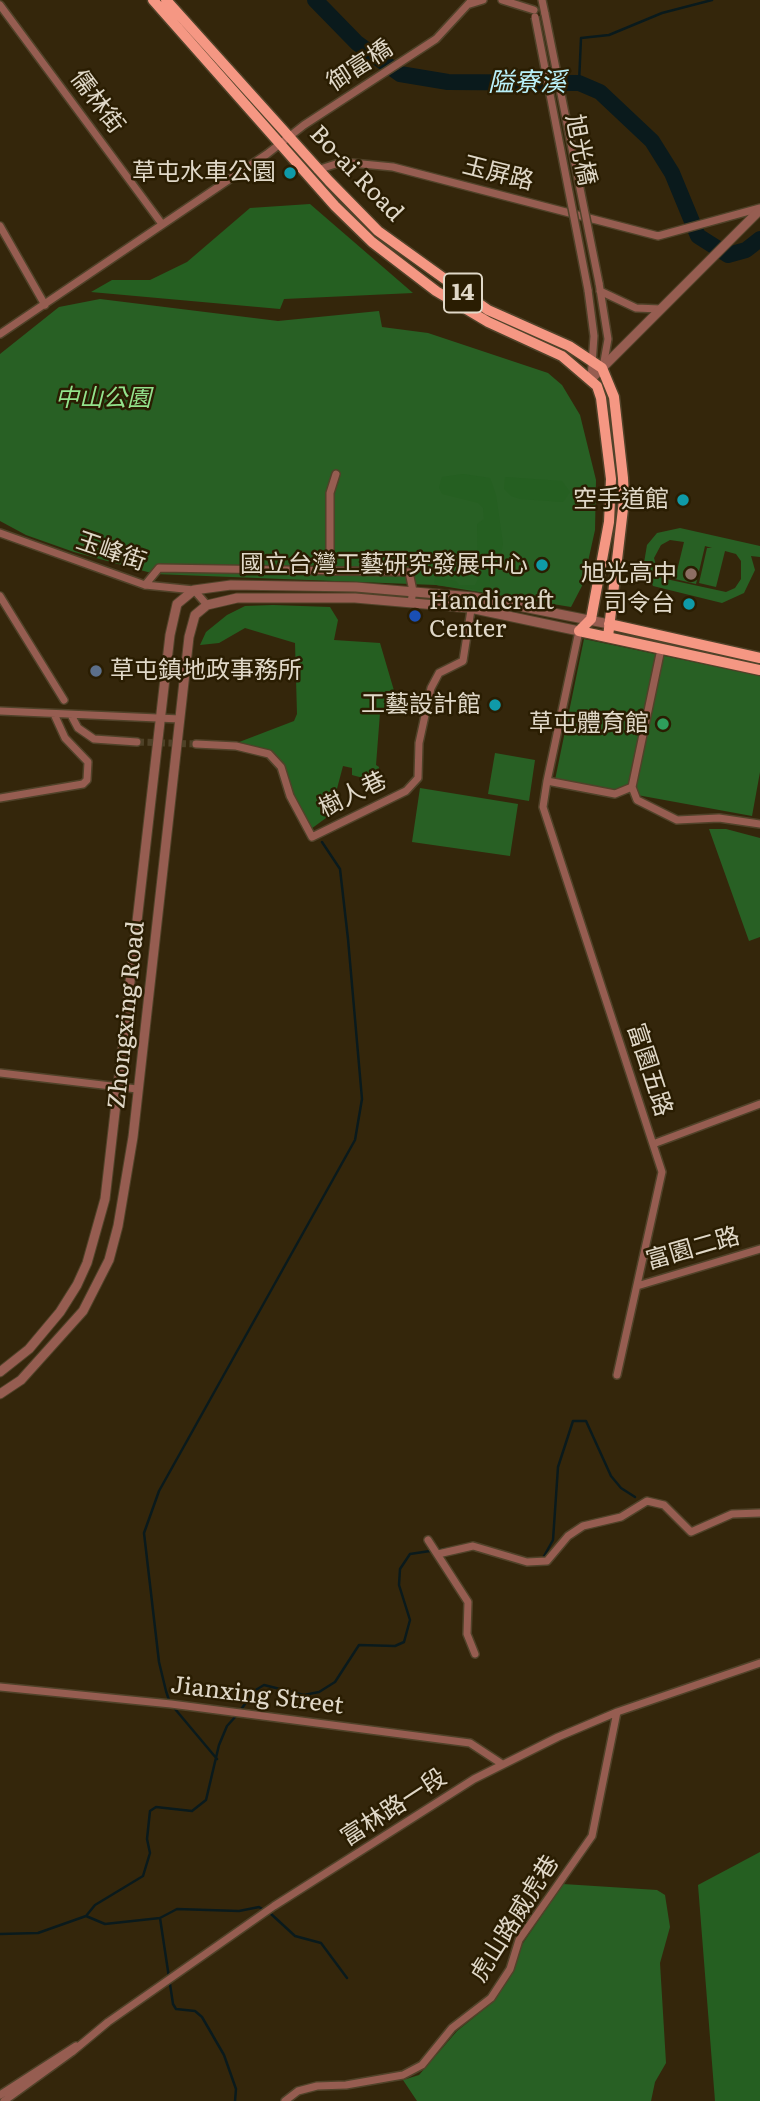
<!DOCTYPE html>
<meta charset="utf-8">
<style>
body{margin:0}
canvas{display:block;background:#34260b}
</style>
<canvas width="760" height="2101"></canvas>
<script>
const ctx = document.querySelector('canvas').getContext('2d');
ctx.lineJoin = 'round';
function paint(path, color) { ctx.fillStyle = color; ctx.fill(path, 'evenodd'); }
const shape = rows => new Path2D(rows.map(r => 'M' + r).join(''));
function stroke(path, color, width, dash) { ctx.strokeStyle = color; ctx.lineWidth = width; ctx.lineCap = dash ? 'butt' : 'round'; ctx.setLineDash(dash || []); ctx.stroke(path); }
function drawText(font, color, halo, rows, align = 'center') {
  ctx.font = font + ' Literata,"Noto Sans TC",serif'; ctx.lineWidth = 5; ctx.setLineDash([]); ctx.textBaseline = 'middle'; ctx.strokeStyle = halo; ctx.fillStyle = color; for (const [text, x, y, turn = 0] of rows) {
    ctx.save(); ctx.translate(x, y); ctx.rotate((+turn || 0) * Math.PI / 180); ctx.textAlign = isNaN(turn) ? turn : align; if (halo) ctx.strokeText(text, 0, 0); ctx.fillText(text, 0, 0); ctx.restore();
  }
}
const green = shape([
 [100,299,278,321,379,311,382,327,428,333,548,373,562,385,580,415,596,480,595,530,583,584,571,607,436,585,155,574,74,552,26,535,0,521,0,354,59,307],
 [680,528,760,546,760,557,751,556,755,570,744,593,722,603,653,586,644,563,647,545,657,533],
 [670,540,684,542,675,579,696,584,705,546,712,548,707,548,699,583,716,587,725,551,736,554,741,561,741,579,735,588,726,592,666,579,658,573,654,558,661,545],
 [584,639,760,676,760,772,752,816,555,780],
 [495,753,535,760,529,801,488,794],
 [420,788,518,804,510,856,412,842],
 [709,829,726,829,760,838,760,937,749,941],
 [563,1884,657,1890,665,1895,670,1927,660,1963,666,2063,655,2082,651,2101,417,2101,403,2080,419,2075,457,2031,488,2006,503,1986,515,1955]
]);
const forest = shape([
 [310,204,413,293,284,299,280,309,91,292,112,280,150,280,187,262,250,208],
 [463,474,490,478,496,495,503,544,501,554,491,565,489,591,436,585,434,582,436,577,456,581,459,585,475,585,478,579,477,524,484,519,483,508,478,503,442,494,439,488,442,477],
 [505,477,562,481,570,492,563,502,520,499,511,496,504,489],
 [273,605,330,607,338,620,334,640,380,643,395,694,380,713,376,765,379,767,378,782,352,775,352,768,343,766,330,815,311,829,292,808,283,776,273,758,234,744,294,721,297,714,295,643,245,628,219,643,200,645,206,632,227,615,245,606],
 [760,1852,760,2101,715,2101,698,1885]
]);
const stream = shape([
 [579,83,581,38,609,35,662,13,712,0],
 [543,1558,553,1540,558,1467,573,1421,586,1421,611,1476,621,1488,635,1497],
 [240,1711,254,1691,264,1685,304,1695,319,1692,335,1682,359,1645,395,1646,404,1642,410,1620,399,1585,400,1569,410,1554,450,1548],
 [217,1759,170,1703,166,1691,159,1662,144,1533,159,1491,355,1140,362,1099,348,939,340,869,322,842],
 [270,1913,295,1936,321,1943,347,1978],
 [86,1916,105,1924,160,1918,177,1909,239,1911,259,1907,264,1910],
 [160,1918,173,2004,176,2009,195,2011,202,2017,224,2055,236,2089,235,2101],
 [0,1934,38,1933,86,1916,95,1905,143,1876,150,1853,147,1839,150,1811,156,1807,192,1811,206,1800,219,1745,227,1726,236,1716]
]);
const river = shape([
 [315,0,357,43,400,74,448,82,579,83,600,92,652,141,672,173,698,236,728,255,746,250,760,239]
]);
const minorTunnel = shape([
 [137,742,196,744]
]);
const minor = shape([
 [502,0,534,10],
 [542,0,545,14],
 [470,4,483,0],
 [0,5,162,224],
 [317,170,342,162,393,167,658,236,760,208],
 [0,226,45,305],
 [599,283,608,339,603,367],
 [588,290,594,336,591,379],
 [600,291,636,308,660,309],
 [0,334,267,154,304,125,436,39,472,0],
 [0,533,145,585,194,590,207,605],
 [330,571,330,493,336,474],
 [145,585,159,568,409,572,413,591,411,602],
 [0,596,64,700],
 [579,631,547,781,615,794,632,787,661,649],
 [0,711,180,719],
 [71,715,78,728,94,739,137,742],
 [196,744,236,746,269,754,281,767,290,796,312,837,406,791,418,778,419,743,431,688,439,673,463,661,473,597],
 [547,781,543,807,662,1172,617,1375],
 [632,787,637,800,677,820,719,818,760,824],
 [0,798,83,784,87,780,88,762,65,738,54,714],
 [0,1073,137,1089],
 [653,1144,760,1104],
 [637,1286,760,1249],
 [428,1540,468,1602,467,1634,475,1654],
 [438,1554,473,1546,527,1562,547,1561,568,1536,583,1526,621,1517,647,1501,664,1505,691,1532,732,1514,760,1513],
 [0,1687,171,1704,470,1743,502,1764],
 [0,2095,76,2046],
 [4,2101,72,2052,108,2022,274,1906,474,1779,558,1737,617,1712,760,1663],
 [285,2101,298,2091,317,2086,346,2085,403,2075,422,2065,452,2028,491,1998,510,1969,519,1940,592,1836,617,1712]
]);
const tertiary = shape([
 [591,379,760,210],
 [0,1372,29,1349,60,1312,77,1285,87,1263,105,1199,170,635,177,604,194,590,231,585,356,587,473,597,609,624],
 [0,1394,21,1380,83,1311,109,1260,118,1226,133,1137,189,637,195,615,207,605,237,598,355,598,470,608,579,631]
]);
const primary = shape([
 [153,0,335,206,372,242,436,291,488,322,562,356,597,386,601,398,611,479,609,522,591,619,579,631],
 [166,0,329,181,378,231,488,310,569,346,602,368,614,397,623,478,624,500,608,637],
 [609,624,760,658],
 [579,631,760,670]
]);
const minorBridge = shape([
 [545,14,599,283],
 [535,17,588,290]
]);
const markers = [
 [290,173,7,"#0f9aa8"],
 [683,500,7,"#0f9aa8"],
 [542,565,7,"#0f9aa8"],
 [691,574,7,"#8d6e63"],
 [689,604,7,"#0f9aa8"],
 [415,616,7,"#1a4fb4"],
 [96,671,7,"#5c6f8a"],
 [495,705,7,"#0f9aa8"],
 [663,724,7,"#2e9e5b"]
];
const shields = [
 [463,293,38]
];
const shieldNames = [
 ["14",463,293]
];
const streetNames = [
 ["御富橋",360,66,-33],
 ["儒林街",97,102,53],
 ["旭光橋",580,150,79],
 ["Bo-ai Road",356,174,46],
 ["玉屏路",498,174,14],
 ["玉峰街",111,552,19],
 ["樹人巷",353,795,-26],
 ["Zhongxing Road",127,1015,-84],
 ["富園五路",649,1070,72],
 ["富園二路",693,1249,-16],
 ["Jianxing Street",257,1696,7],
 ["富林路一段",394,1808,-33],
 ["虎山路威虎巷",515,1919,-58]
];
const poiNames = [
 ["草屯水車公園",276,173],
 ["空手道館",669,500],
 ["國立台灣工藝研究發展中心",528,565],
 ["旭光高中",677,574],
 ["Handicraft",429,602,"left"],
 ["Center",429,630,"left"],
 ["司令台",675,604],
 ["草屯鎮地政事務所",110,671,"left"],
 ["工藝設計館",481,705],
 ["草屯體育館",649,724]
];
const parkNames = [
 ["中山公園",103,399]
];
const waterNames = [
 ["隘寮溪",527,83]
];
paint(green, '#286024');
paint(forest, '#255f21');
stroke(stream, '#0a1a1c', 2.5);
stroke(river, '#0a1a1c', 16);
stroke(minorTunnel, '#4e4127', 7, [7, 3.5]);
stroke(minor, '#504229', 10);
stroke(tertiary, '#504229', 11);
stroke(primary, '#504229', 13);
stroke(minor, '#965d51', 7);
stroke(tertiary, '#965d51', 9);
stroke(primary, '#f59783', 10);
stroke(minorBridge, '#504229', 10, []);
stroke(minorBridge, '#965d51', 7);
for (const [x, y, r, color] of markers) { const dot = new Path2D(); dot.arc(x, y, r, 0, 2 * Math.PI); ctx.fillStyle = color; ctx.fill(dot); stroke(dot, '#2a1d02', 2.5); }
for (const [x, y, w] of shields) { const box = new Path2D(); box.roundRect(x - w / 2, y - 19.5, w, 39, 5); ctx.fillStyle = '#2a1d02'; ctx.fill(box); stroke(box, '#e0d8c8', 2); }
drawText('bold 23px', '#e0d8c8', null, shieldNames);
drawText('24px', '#e0d8c8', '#2a1d02', streetNames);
drawText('24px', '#e0d8c8', '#2a1d02', poiNames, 'right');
drawText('italic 24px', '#93e38c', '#2a1d02', parkNames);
drawText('italic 26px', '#b9f0f9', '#2a1d02', waterNames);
</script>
